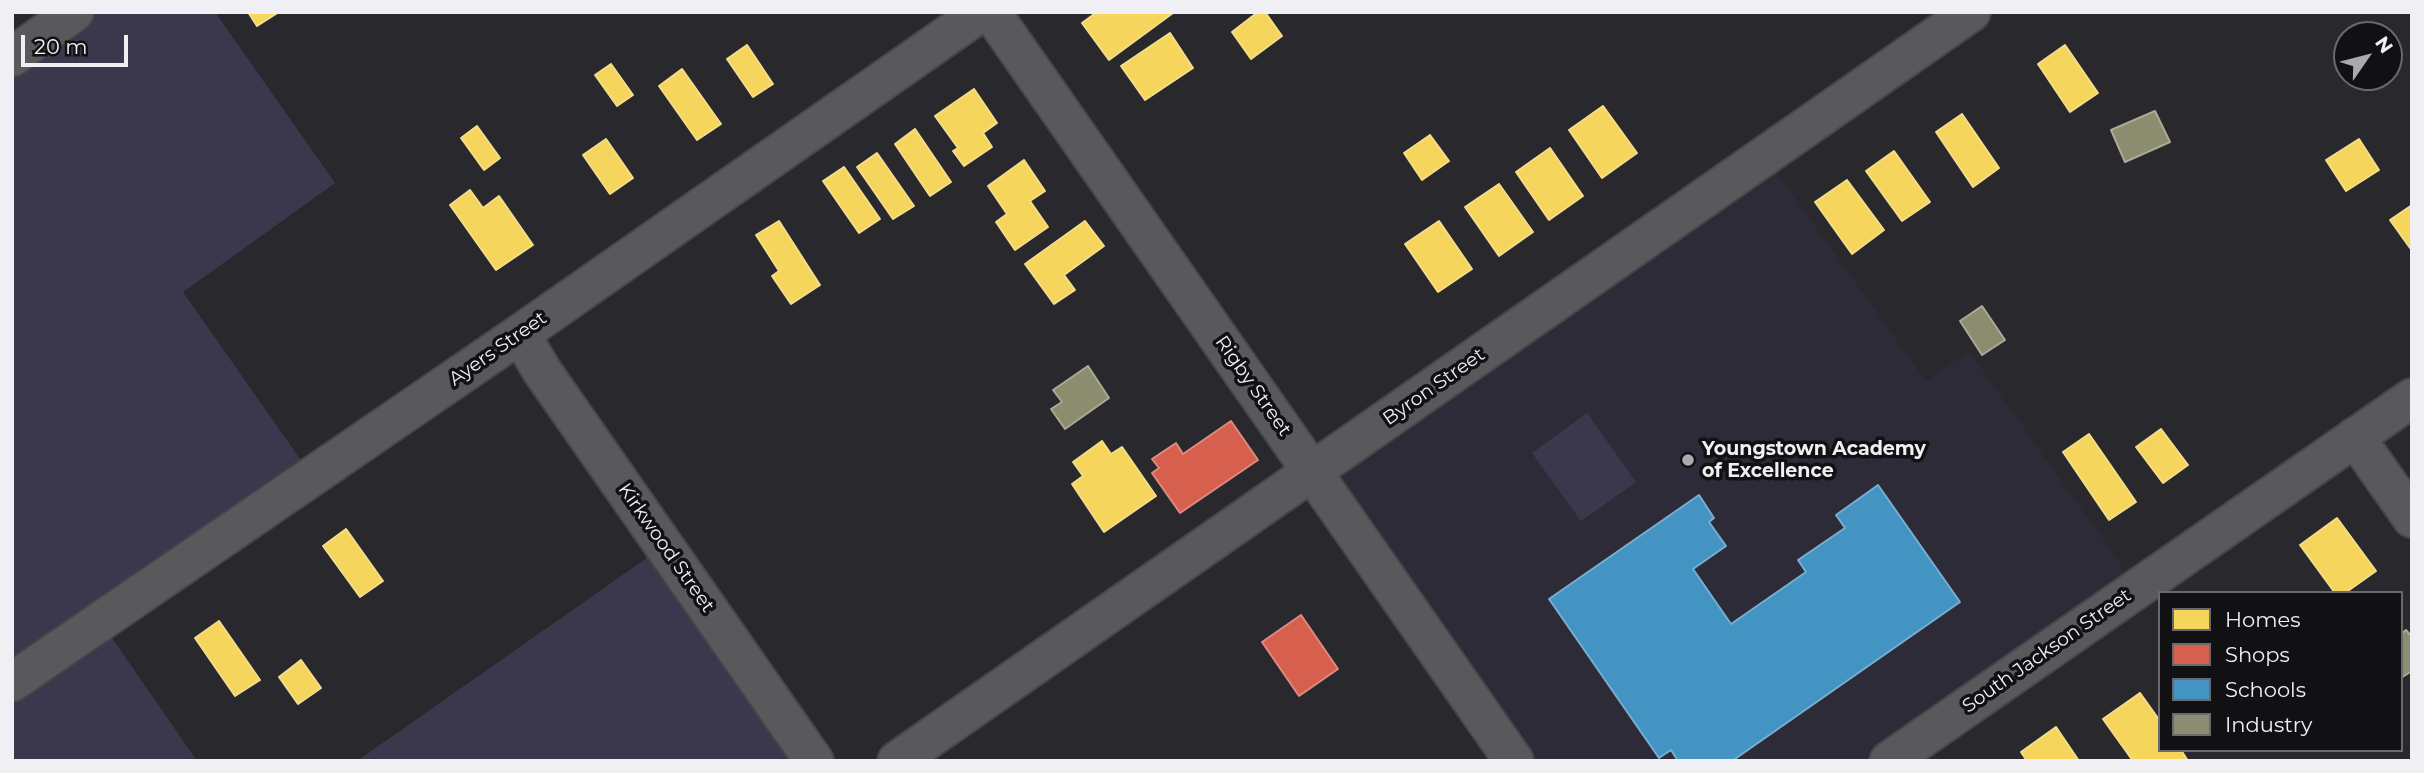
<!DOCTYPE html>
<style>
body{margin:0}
#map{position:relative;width:2424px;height:773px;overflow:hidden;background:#29282d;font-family:Montserrat,sans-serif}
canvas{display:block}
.frame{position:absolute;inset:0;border:14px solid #f0eff4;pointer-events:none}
.legend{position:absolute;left:2158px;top:591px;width:245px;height:161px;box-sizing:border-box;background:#111114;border:2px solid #6a6a6e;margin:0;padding:9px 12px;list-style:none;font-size:21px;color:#f0eff4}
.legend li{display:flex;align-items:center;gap:14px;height:35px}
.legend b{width:35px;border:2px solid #6a6a6e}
.north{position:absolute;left:2333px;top:21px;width:70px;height:70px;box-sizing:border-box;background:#111114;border:2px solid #6a6a6e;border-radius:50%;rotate:55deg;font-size:19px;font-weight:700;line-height:28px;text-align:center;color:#f0eff4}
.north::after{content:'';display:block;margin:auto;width:24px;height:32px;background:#aaa9ae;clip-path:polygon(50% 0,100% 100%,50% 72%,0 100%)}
.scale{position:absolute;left:21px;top:35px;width:107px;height:32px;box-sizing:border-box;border:4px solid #f0eff4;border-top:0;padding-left:9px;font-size:21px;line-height:24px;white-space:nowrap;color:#f0eff4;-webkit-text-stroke:5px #111114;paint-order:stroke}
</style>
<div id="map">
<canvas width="2424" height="773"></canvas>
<div class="frame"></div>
<ul class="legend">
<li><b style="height:19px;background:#f6d55c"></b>Homes</li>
<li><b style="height:19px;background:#d6604d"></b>Shops</li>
<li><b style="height:19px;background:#4393c3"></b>Schools</li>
<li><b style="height:19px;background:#8c8c6e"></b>Industry</li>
</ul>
<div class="north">N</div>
<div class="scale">20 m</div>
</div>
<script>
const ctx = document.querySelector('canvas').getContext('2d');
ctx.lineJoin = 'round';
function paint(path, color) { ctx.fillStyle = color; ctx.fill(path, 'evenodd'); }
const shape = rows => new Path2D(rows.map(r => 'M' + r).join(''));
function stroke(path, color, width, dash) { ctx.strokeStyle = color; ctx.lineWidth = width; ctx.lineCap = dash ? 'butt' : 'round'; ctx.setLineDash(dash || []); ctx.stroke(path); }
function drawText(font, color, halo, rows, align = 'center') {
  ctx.font = font + ' Montserrat,sans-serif'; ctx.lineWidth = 7; ctx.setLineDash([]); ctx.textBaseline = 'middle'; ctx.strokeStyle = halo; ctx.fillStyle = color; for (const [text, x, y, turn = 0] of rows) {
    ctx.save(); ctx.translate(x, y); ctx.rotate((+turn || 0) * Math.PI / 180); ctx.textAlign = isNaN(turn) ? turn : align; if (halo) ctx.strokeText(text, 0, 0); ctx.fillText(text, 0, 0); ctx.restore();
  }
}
const built = shape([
 [1765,156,1926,381,1969,351,2138,588,1889,761,1514,761,1312,471]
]);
const green = shape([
 [74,12,215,12,335,183,183,292,312,476,101,622,197,761,12,761,12,57],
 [1587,413,1636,482,1581,521,1532,453],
 [664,546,814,761,357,761]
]);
const homes = shape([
 [248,12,279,12,257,26,248,12],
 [1097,12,1172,12,1173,13,1109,60,1082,23,1097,12],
 [1258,12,1265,12,1282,36,1251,59,1232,32,1258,12],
 [1170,33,1193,68,1145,100,1121,66,1170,33],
 [747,45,773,84,753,97,727,59,747,45],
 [2065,45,2098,93,2070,112,2038,64,2065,45],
 [611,64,633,95,617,106,595,75,611,64],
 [682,69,721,124,697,140,659,86,682,69],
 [974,89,997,123,983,133,992,147,964,166,953,151,958,148,935,116,974,89],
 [1603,106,1637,153,1602,178,1569,130,1603,106],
 [1962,114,1999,168,1973,187,1936,132,1962,114],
 [477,126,500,158,484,170,461,138,477,126],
 [915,129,951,182,930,196,895,144,915,129],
 [1430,135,1449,161,1422,180,1404,153,1430,135],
 [606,139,633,178,610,194,583,155,606,139],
 [2359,139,2379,170,2346,191,2326,160,2359,139],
 [1550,148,1583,196,1549,220,1516,172,1550,148],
 [1894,151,1930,202,1902,221,1866,171,1894,151],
 [877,153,914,206,893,219,857,167,877,153],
 [1024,160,1045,191,1030,201,1048,227,1015,250,996,222,1007,214,988,186,1024,160],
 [844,167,880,219,859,233,823,181,844,167],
 [1847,180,1884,230,1852,254,1815,202,1847,180],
 [1499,184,1533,232,1499,256,1465,207,1499,184],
 [470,190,483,208,499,196,533,245,496,270,450,205,470,190],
 [2412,205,2412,247,2410,248,2390,220,2412,205],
 [779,221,820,285,791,304,772,276,779,271,756,235,779,221],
 [1085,221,1104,246,1064,275,1075,290,1054,304,1025,264,1085,221],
 [1439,221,1472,269,1438,292,1405,244,1439,221],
 [2161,429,2188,465,2163,483,2136,447,2161,429],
 [2089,434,2136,502,2109,520,2063,452,2089,434],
 [1102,441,1111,454,1122,447,1156,496,1104,532,1072,484,1083,476,1073,462,1102,441],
 [2337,518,2376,571,2345,593,2335,593,2300,545,2337,518],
 [346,529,383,581,360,597,323,546,346,529],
 [219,621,260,680,235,696,195,638,219,621],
 [301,660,321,688,298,704,279,677,301,660],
 [2140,693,2160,721,2160,750,2181,750,2188,761,2133,761,2103,719,2140,693],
 [2056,727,2079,761,2027,761,2021,752,2056,727]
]);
const shops = shape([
 [1231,421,1258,460,1180,513,1152,473,1159,468,1152,459,1176,443,1183,454,1231,421],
 [1301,615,1338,669,1299,696,1262,642,1301,615]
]);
const schools = shape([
 [1878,485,1960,602,1732,761,1678,761,1671,750,1659,758,1549,599,1699,495,1714,518,1709,522,1726,546,1693,569,1731,624,1806,572,1798,560,1845,528,1836,515,1878,485]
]);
const industry = shape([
 [2155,111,2170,142,2125,162,2111,130,2155,111],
 [1982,306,2005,340,1982,355,1960,321,1982,306],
 [1088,366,1109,398,1065,429,1051,409,1062,402,1053,390,1088,366],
 [2406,630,2412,637,2412,671,2401,678,2401,634,2406,630]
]);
const minor = shape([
 [991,12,1514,761],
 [12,57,74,12],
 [520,334,542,371,814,761],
 [2355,437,2412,518],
 [12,682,520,334,981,12],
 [897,761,1971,12],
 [1889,761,2412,398]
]);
const markers = [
 [1688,460,7,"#aaa9ae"]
];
const streetNames = [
 ["Ayers Street",498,349,-35],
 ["Rigby Street",1253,386,55],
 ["Byron Street",1434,387,-35],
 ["Kirkwood Street",666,548,55],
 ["South Jackson Street",2047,651,-35]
];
const poiNames = [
 ["Youngstown Academy",1702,449],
 ["of Excellence",1702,471]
];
paint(built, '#2d2b37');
paint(green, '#3b384e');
paint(homes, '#f6d55c');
stroke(homes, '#f4dd8a', 2);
paint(shops, '#d6604d');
stroke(shops, '#de8b7f', 2);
paint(schools, '#4393c3');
stroke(schools, '#77afd2', 2);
paint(industry, '#8c8c6e');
stroke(industry, '#aaaa96', 2);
stroke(minor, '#46464a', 42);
stroke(minor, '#59595c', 38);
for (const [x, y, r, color] of markers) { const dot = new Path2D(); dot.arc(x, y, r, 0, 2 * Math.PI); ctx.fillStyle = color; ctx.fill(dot); stroke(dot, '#111114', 2.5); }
drawText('19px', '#f0eff4', '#111114', streetNames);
drawText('bold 19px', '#f0eff4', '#111114', poiNames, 'left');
</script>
